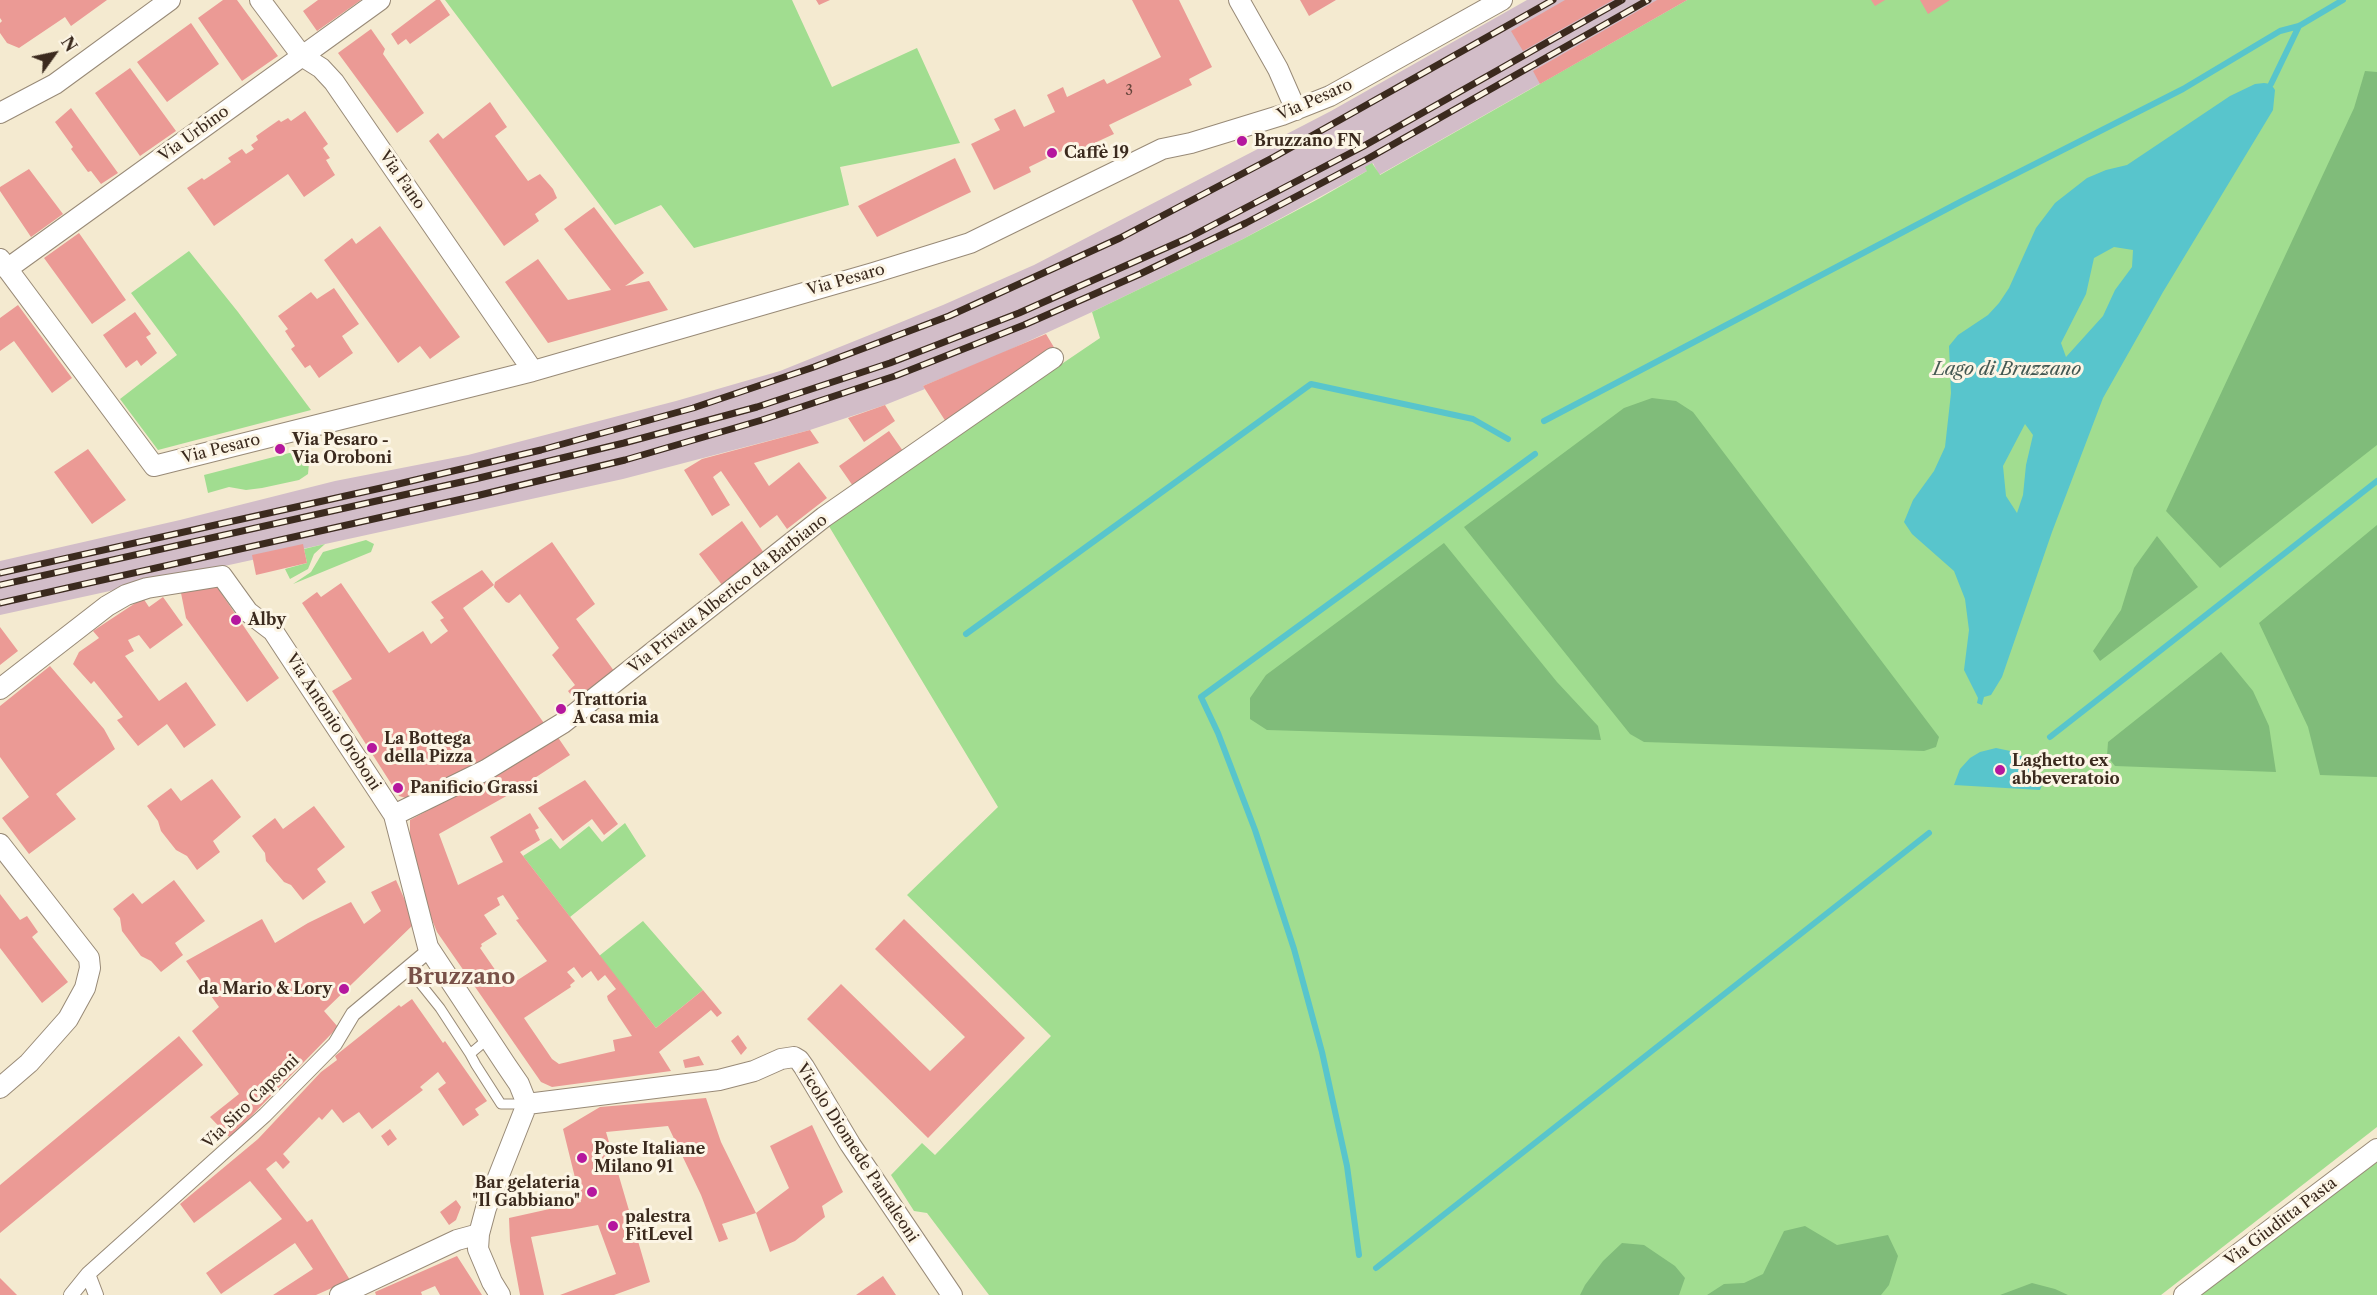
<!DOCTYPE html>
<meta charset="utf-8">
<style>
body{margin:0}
#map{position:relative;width:2377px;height:1295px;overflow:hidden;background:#f4ead0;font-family:"Libre Caslon Text",serif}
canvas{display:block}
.north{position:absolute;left:24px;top:24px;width:60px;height:60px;-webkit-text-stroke:4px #fcf5e5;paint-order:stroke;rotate:57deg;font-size:16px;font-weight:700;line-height:24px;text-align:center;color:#3b2a1e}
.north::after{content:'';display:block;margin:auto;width:21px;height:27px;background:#3b2a1e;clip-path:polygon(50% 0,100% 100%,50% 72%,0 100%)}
</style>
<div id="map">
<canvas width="2377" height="1295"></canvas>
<div class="north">N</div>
</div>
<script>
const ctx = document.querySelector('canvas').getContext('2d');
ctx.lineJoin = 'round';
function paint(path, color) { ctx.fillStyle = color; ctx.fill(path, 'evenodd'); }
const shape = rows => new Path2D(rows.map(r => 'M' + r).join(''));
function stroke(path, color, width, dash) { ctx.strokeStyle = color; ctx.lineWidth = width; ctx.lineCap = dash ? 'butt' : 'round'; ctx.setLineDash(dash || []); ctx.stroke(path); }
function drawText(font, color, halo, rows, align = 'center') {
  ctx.font = font + ' "Libre Caslon Text",serif'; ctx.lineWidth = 6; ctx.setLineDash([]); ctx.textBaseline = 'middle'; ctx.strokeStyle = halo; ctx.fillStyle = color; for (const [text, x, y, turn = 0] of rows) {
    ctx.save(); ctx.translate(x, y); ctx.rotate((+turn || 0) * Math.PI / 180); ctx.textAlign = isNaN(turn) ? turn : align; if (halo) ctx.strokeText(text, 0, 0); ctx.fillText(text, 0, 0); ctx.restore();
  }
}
const industrial = shape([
 [1527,0,1687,0,1379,175,1373,163,1367,171,1243,239,1092,312,994,357,923,386,925,389,885,405,810,430,623,479,0,615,0,561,180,520,335,481,468,455,676,401,780,371,867,336,943,305,1034,265,1331,111]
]);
const green = shape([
 [445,0,792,0,832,87,917,48,960,143,840,167,849,205,694,248,661,205,615,225],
 [1687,0,2377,0,2377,1127,2161,1295,989,1295,927,1213,914,1211,891,1175,922,1143,935,1155,1051,1036,907,895,998,807,827,523,1100,338,1092,312,1243,239,1320,198,1367,171,1365,167,1372,163,1380,175],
 [189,251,238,312,311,410,158,450,120,399,177,355,131,293],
 [293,452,305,454,309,463,308,474,299,480,262,488,246,490,229,487,208,493,204,475],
 [366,540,374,544,371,552,293,584,311,572,323,552],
 [325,544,314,554,308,569,290,579,285,569,307,563,304,549],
 [625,823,646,856,570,917,523,856,551,838,560,849,589,826,602,842],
 [643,921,703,990,656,1028,599,956],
 [2377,1144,2377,1295,2180,1295]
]);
const forest = shape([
 [2365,71,2377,72,2377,445,2220,568,2166,511,2354,108],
 [1652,398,1676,401,1693,412,1939,737,1936,747,1924,751,1644,742,1630,734,1464,527,1624,408],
 [2377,525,2377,777,2320,775,2308,727,2259,623],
 [2157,536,2198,587,2100,661,2093,651,2121,610,2134,568],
 [1444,543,1557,682,1598,726,1601,740,1267,730,1250,719,1250,698,1266,675],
 [2221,652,2253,691,2269,726,2276,772,2115,766,2107,756,2108,742],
 [1805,1226,1837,1245,1888,1235,1898,1256,1889,1285,1881,1295,1707,1295,1724,1284,1744,1283,1763,1274,1784,1231],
 [1622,1243,1644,1245,1675,1266,1685,1278,1679,1295,1580,1295,1585,1285,1603,1261],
 [2032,1283,2055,1289,2068,1295,2000,1295]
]);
const water = shape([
 [2264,83,2271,84,2275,90,2273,110,2163,292,2103,398,2052,532,2002,677,1991,695,1984,697,1982,705,1977,703,1978,698,1964,670,1969,630,1965,599,1954,571,1912,534,1904,522,1913,500,1934,471,1945,447,1951,393,1949,346,1958,335,1988,315,1999,303,2009,288,2036,228,2055,203,2087,178,2106,170,2127,165,2230,96,2255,84],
 [2114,247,2133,250,2132,267,2115,290,2103,316,2066,357,2061,343,2086,294,2094,258],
 [2025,424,2033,435,2026,465,2023,495,2017,513,2006,496,2003,466],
 [1996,748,2015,752,2028,760,2042,785,2040,790,1954,785,1960,769,1970,758,1980,752]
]);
const stream = shape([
 [2271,84,2299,26],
 [1544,421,1962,201,2183,89,2280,31,2299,26,2343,0],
 [966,634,1311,384,1473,419,1508,439],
 [2050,737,2377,481],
 [1359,1255,1347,1166,1322,1052,1294,949,1255,830,1218,733,1201,697,1535,454],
 [1376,1268,1929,833]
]);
const building = shape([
 [0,0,107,0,71,26,65,17,19,48,7,43,0,33,0,23,2,21,0,18],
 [223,0,237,0,278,56,242,81,198,18],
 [318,0,361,0,317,31,303,11],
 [436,0,440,0,450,15,410,44,406,39,398,45,391,34],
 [816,0,830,0,819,5],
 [1132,0,1179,0,1212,67,1189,79,1192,85,1109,125,1114,134,1075,152,1072,146,1029,167,1031,172,994,190,971,144,1000,130,994,119,1015,109,1024,127,1055,112,1047,95,1063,87,1067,97,1104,79,1107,84,1161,57],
 [1300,0,1336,0,1309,16],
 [1565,0,1613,0,1523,51,1511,31],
 [1657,0,1687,0,1540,84,1533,71],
 [1871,0,1885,0,1875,6],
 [1920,0,1950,0,1928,14],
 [191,23,219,64,167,102,137,62],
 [371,29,385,49,383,54,424,113,397,133,338,53],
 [130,68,176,131,140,156,95,93],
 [490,102,507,127,495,136,528,181,540,174,553,189,557,198,535,214,539,221,504,246,429,141,438,133,443,139],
 [71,108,118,173,101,184,91,171,88,172,71,149,73,147,55,122],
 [305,111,328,144,323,148,330,158,326,160,335,175,304,197,288,174,214,226,187,188,202,178,204,180,231,162,228,158,242,149,246,154,254,149,251,145,258,140,256,136,279,120,281,122,288,118,291,121],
 [955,158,971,192,877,237,858,206],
 [29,169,63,214,31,237,0,191,0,187],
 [594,207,644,273,625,286,649,281,668,310,548,343,505,282,538,259,568,300,611,290,564,229],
 [380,226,460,337,430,359,420,346,398,363,324,260,352,238,356,244],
 [79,233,126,300,92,324,44,258],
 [334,288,359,324,342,336,353,353,319,378,310,365,305,368,291,349,295,346,285,331,288,329,278,316,311,292,317,299],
 [18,305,72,378,52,393,14,341,0,351,0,318],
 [135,312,151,334,146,337,157,353,141,366,137,360,126,368,103,335],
 [1046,334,1055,349,946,422,923,386],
 [885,405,895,421,864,442,848,418],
 [810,430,819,443,754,463,769,486,799,462,827,498,787,529,777,515,760,528,721,471,713,477,730,505,712,516,684,470,702,459],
 [889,431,903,451,853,486,839,466],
 [88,449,126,500,92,524,54,472],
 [742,521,764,553,722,585,699,554],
 [552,542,595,604,576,619,617,675,577,703,568,691,575,685,552,655,559,648,520,594,509,603,506,602,494,587,495,582],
 [303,544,307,563,256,575,252,555],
 [482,570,494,585,463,608,546,726,416,801,399,796,332,691,352,679,302,603,317,592,321,597,341,583,389,653,423,631,431,644,448,631,440,620,444,618,431,602],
 [217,587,279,678,247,702,186,618,181,593],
 [163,597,183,625,150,649,139,635,128,640,134,651,125,656,159,701,186,682,216,725,184,748,167,724,138,746,117,720,123,717,94,681,91,684,73,664,79,652,99,638,93,631,143,598,149,607],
 [0,627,18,651,0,665],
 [50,666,104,729,115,749,56,794,76,819,29,854,2,818,29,797,0,757,0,706],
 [557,736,570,755,510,794,439,834,458,885,503,862,490,837,530,813,539,828,535,830,540,840,520,852,656,1028,703,990,722,1013,717,1017,711,1010,659,1052,671,1071,552,1087,541,1082,437,932,428,910,410,854,410,820,451,798],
 [503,895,519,919,516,920,547,961,507,987,480,948,482,946,481,944,497,934,484,915,500,905,497,898],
 [574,967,582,978,591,971,598,981,605,975,616,989,607,996,608,1000,632,1036,613,1040,615,1051,559,1064,552,1059,524,1018,571,987,570,985,575,981,567,972],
 [212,779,241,817,213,841,220,852,197,870,187,856,176,850,161,831,158,821,147,806,171,788,181,801],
 [585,780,618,824,604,835,592,819,563,841,538,808],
 [314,806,345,847,317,869,326,882,303,900,291,885,284,882,266,861,265,853,252,836,275,818,283,829],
 [174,880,205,921,175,943,183,955,161,972,151,961,141,956,122,931,120,918,113,909,133,893,142,904],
 [396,880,415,923,324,1011,338,1027,230,1138,210,1117,239,1094,192,1031,219,1007,186,961,262,919,275,943,308,923,351,902,364,924,381,911,371,892],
 [0,894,20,920,27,916,38,932,32,937,68,982,42,1003,0,948],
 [904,919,1025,1038,928,1138,807,1019,841,984,930,1071,965,1037,875,949],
 [412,999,443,1043,445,1041,487,1101,475,1109,479,1115,463,1126,438,1089,446,1083,438,1072,420,1087,423,1090,372,1129,359,1112,343,1123,332,1109,322,1120,319,1117,283,1154,290,1162,283,1169,276,1161,266,1169,307,1222,312,1219,350,1280,316,1295,273,1295,313,1269,295,1243,221,1294,206,1273,282,1219,250,1181,194,1223,180,1204,258,1139,321,1072,337,1060,335,1056,399,1005,401,1007],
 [738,1035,747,1048,741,1055,731,1041],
 [179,1036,203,1065,0,1233,0,1185],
 [699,1056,704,1065,685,1068,683,1060],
 [706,1098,721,1142,756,1213,722,1224,728,1239,719,1242,701,1195,668,1126,606,1132,650,1282,614,1295,560,1295,616,1274,598,1225,531,1237,544,1295,520,1295,510,1241,509,1218,581,1202,563,1129,600,1107],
 [812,1125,843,1192,822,1206,825,1217,795,1241,770,1252,756,1213,789,1188,770,1146],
 [390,1129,397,1139,388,1146,381,1136],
 [456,1200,461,1207,456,1220,449,1225,440,1212],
 [457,1256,482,1295,440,1295,435,1286,421,1292,422,1295,376,1295,375,1292],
 [883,1276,896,1295,856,1295],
 [0,1278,17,1295,0,1295]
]);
const service = shape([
 [408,968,440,1008,470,1054],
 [489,1038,470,1054,476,1065,501,1104,527,1104]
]);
const pedestrian = shape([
 [88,1274,96,1295],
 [71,1295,88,1274,265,1115,335,1044,353,1014,426,953,428,947]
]);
const minor = shape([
 [260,0,302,56,321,68,334,82,533,371],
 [1239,0,1278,69,1296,110],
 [0,113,55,84,170,0],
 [0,259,154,466,533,371,873,273,970,243,1162,149,1191,143,1282,115,1330,96,1502,0],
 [7,269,380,0],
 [0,689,107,606,126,595,147,588,222,576,248,612,273,631,394,815,428,947,506,1065,519,1084,527,1104],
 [394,815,486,770,563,723,824,517,1053,358],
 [0,844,89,958,90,968,85,988,68,1019,29,1063,0,1088],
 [527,1104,719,1080,754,1071,781,1059,794,1057,799,1060,804,1067,850,1144,952,1295],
 [340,1295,457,1240,479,1234],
 [500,1295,492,1282,478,1249,479,1234,486,1208,527,1104],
 [2184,1295,2377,1149]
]);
const rail = shape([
 [0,573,390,486,541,450,693,408,814,367,949,316,1120,238,1274,157,1553,0],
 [0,585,475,479,624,443,757,407,890,363,1019,313,1188,238,1362,147,1622,0],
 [0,603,480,495,625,460,762,420,895,376,1024,325,1140,274,1246,223,1369,158,1648,0]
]);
const markers = [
 [1242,141,6,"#b5179e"],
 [1052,153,6,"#b5179e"],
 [280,449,6,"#b5179e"],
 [236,620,6,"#b5179e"],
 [561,709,6,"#b5179e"],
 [372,748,6,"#b5179e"],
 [2000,770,6,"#b5179e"],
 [398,788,6,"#b5179e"],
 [344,989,6,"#b5179e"],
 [582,1158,6,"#b5179e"],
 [592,1192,6,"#b5179e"],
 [613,1226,6,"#b5179e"]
];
const numberNames = [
 ["3",1129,91]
];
const streetNames = [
 ["Via Pesaro",1315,100,-24],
 ["Via Urbino",194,134,-36],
 ["Via Fano",402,180,55],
 ["Via Pesaro",846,280,-16],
 ["Via Pesaro",221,449,-14],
 ["Via Privata Alberico da Barbiano",728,594,-38],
 ["Via Antonio Oroboni",333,722,57],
 ["Via Siro Capsoni",251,1102,-44],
 ["Vicolo Diomede Pantaleoni",857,1153,57],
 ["Via Giuditta Pasta",2281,1222,-37]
];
const poiNames = [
 ["Bruzzano FN",1254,141],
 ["Caffè 19",1064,153],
 ["Via Pesaro -",292,440],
 ["Via Oroboni",292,458],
 ["Alby",248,620],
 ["Trattoria",573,700],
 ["A casa mia",573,718],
 ["La Bottega",384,739],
 ["della Pizza",384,757],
 ["Laghetto ex",2012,761],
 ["abbeveratoio",2012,779],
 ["Panificio Grassi",410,788],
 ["da Mario & Lory",332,989,"right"],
 ["Poste Italiane",594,1149],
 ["Milano 91",594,1167],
 ["Bar gelateria",580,1183,"right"],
 ["\"Il Gabbiano\"",580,1201,"right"],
 ["palestra",625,1217],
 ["FitLevel",625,1235]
];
const waterNames = [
 ["Lago di Bruzzano",2007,370]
];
const districtNames = [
 ["Bruzzano",461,978]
];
paint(industrial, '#d2bdc8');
paint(green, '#a1dd90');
paint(forest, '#80bc7a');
paint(water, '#58c5cc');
stroke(stream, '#58c5cc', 6);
paint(building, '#eb9a95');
stroke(service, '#988a77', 11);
stroke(pedestrian, '#988a77', 16);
stroke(minor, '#988a77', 22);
stroke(service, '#fff', 9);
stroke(pedestrian, '#fff', 14);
stroke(minor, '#fff', 20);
stroke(rail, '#3b2a1e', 7);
stroke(rail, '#fcf5e5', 4.5, [14]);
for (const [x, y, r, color] of markers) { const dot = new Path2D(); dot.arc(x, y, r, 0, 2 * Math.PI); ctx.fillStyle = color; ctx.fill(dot); stroke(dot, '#fcf5e5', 2); }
drawText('14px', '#67463c', null, numberNames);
drawText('16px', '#3b2a1e', '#fcf5e5', streetNames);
drawText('bold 16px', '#3b2a1e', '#fcf5e5', poiNames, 'left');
drawText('italic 18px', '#445852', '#fcf5e5', waterNames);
drawText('bold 22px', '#795148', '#fcf5e5', districtNames);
</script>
